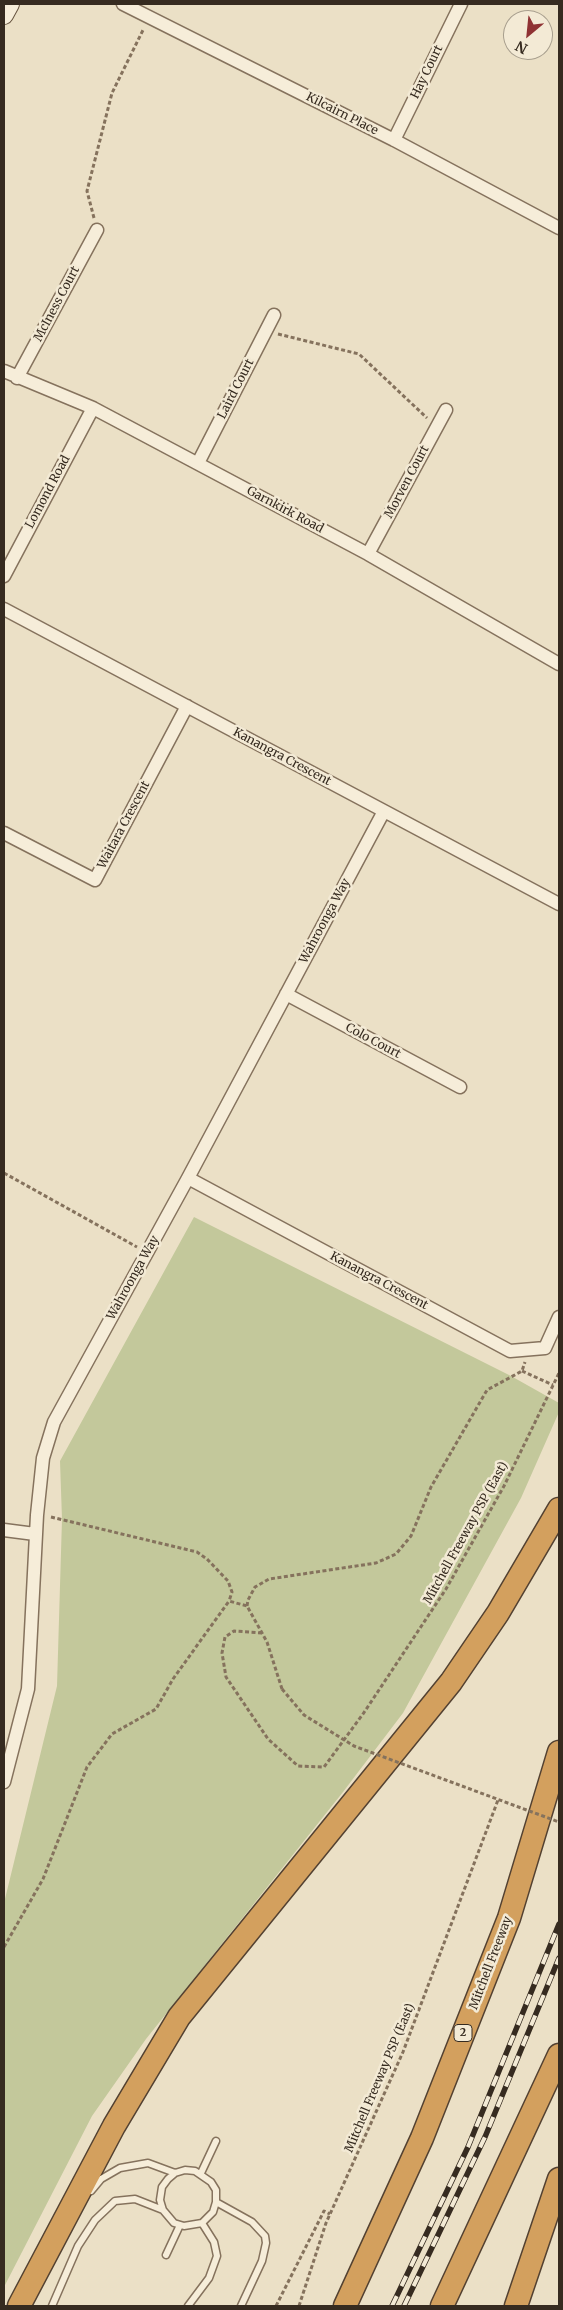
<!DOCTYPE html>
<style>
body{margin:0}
#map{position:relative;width:563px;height:2310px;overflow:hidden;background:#ebe0c6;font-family:Merriweather,serif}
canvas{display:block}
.frame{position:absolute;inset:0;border:5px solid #362b20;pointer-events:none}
.north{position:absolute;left:503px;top:10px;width:50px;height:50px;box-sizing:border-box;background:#f3ead5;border:1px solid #a79e8d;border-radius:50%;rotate:208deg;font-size:14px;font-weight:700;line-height:20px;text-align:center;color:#362b20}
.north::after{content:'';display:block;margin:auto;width:18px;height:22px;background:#8f3233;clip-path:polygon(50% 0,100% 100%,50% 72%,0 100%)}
</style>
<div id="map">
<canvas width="563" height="2310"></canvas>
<div class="frame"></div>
<div class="north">N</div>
</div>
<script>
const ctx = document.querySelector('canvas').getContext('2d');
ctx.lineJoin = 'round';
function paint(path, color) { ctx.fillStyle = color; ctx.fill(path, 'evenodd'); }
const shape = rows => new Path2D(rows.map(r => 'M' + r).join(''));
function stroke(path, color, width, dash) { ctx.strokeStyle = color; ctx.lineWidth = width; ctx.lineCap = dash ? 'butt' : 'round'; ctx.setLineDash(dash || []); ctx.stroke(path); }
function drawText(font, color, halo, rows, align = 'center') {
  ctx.font = font + ' Merriweather,serif'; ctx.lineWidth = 5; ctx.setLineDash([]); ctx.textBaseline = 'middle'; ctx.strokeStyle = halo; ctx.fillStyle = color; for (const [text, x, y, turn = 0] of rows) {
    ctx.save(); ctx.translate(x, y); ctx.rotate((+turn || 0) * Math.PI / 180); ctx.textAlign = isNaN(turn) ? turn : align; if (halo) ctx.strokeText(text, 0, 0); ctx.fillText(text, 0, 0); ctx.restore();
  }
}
const green = shape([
 [194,1217,511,1376,559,1403,559,1412,521,1498,403,1713,343,1792,146,2039,92,2116,4,2287,4,1903,57,1686,62,1519,60,1461]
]);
const path = shape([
 [94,218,87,191,112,93,144,28],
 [278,334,359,354,427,418],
 [4,1173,137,1247],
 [522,1371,553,1385],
 [51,1517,197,1552,207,1559,228,1581,232,1592,229,1601],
 [247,1606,248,1600,255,1587,269,1579,376,1563,396,1554,411,1536,431,1487,487,1390,522,1371,525,1362],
 [262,1633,234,1631,225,1637,222,1653,226,1677,268,1739,298,1766,324,1767,363,1714,446,1589,504,1486,559,1373],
 [4,1947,43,1879,87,1767,112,1734,156,1709,173,1679,229,1601,247,1606,267,1642,282,1689],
 [276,2306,324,2211,330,2214],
 [299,2306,326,2223,403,2052,498,1800]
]);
const lane = shape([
 [201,2173,216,2141],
 [91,2191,101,2179,120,2168,148,2163,175,2173,185,2170,195,2171,211,2182,216,2190,216,2202,213,2212,202,2223,184,2226,174,2223,163,2210,160,2200,162,2187,168,2179,175,2173],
 [216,2202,252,2222,265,2236,266,2243,262,2261,241,2306],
 [166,2255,180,2225],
 [52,2306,78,2246,95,2220,115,2201,135,2199,163,2210],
 [188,2306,209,2278,217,2256,214,2242,202,2223]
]);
const street = shape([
 [123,4,394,140,559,228],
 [394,140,461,4],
 [4,371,93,408,368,554,559,664],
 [17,378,97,230],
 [198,463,274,315],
 [368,554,446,410],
 [4,576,93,408],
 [4,609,559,904],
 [4,833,95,880,187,706],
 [286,994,460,1087],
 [188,1178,510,1351,545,1348,559,1317],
 [4,1530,35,1534],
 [4,1782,28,1689,37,1515,43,1458,54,1422,188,1178,384,811]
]);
const secondary = shape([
 [4,15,10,4]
]);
const highway = shape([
 [19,2306,114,2126,179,2017,451,1682,498,1613,559,1509],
 [345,2306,422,2138,509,1918,559,1752],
 [442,2306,559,2055],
 [516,2306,559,2179]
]);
const rail = shape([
 [392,2306,468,2147,559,1924],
 [404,2306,485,2137,559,1958]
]);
const pathBridge = shape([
 [282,1689,304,1715,354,1746,559,1822]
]);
const shields = [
 [463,2033,18]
];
const shieldNames = [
 ["2",463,2033]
];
const streetNames = [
 ["Hay Court",427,72,-64],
 ["Kilcairn Place",342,114,27],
 ["McIness Court",57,304,-62],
 ["Laird Court",236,389,-63],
 ["Morven Court",407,482,-62],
 ["Lomond Road",48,492,-62],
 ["Garnkirk Road",285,510,28],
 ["Kanangra Crescent",282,757,28],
 ["Waitara Crescent",124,825,-62],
 ["Wahroonga Way",325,921,-62],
 ["Colo Court",373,1041,28],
 ["Wahroonga Way",133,1278,-61],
 ["Kanangra Crescent",379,1281,28],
 ["Mitchell Freeway PSP (East)",466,1533,-61],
 ["Mitchell Freeway",491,1963,-69],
 ["Mitchell Freeway PSP (East)",380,2078,-67]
];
paint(green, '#c3c89b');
stroke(lane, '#85725d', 9);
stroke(street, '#85725d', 15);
stroke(secondary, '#675440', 20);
stroke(highway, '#534131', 25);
stroke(path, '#85725d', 3, [4, 2.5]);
stroke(lane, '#f6edd9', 6);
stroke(street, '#f6edd9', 12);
stroke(secondary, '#f6edd9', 18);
stroke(highway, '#d3a05e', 22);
stroke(rail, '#362b20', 5.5);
stroke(rail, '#f3ead5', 4, [11]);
stroke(pathBridge, '#85725d', 3, [4, 2.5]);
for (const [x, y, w] of shields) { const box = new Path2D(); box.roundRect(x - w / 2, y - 8.5, w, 17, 4); ctx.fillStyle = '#f3ead5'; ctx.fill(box); stroke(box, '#362b20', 1); }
drawText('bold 11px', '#362b20', null, shieldNames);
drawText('12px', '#362b20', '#f3ead5', streetNames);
</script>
